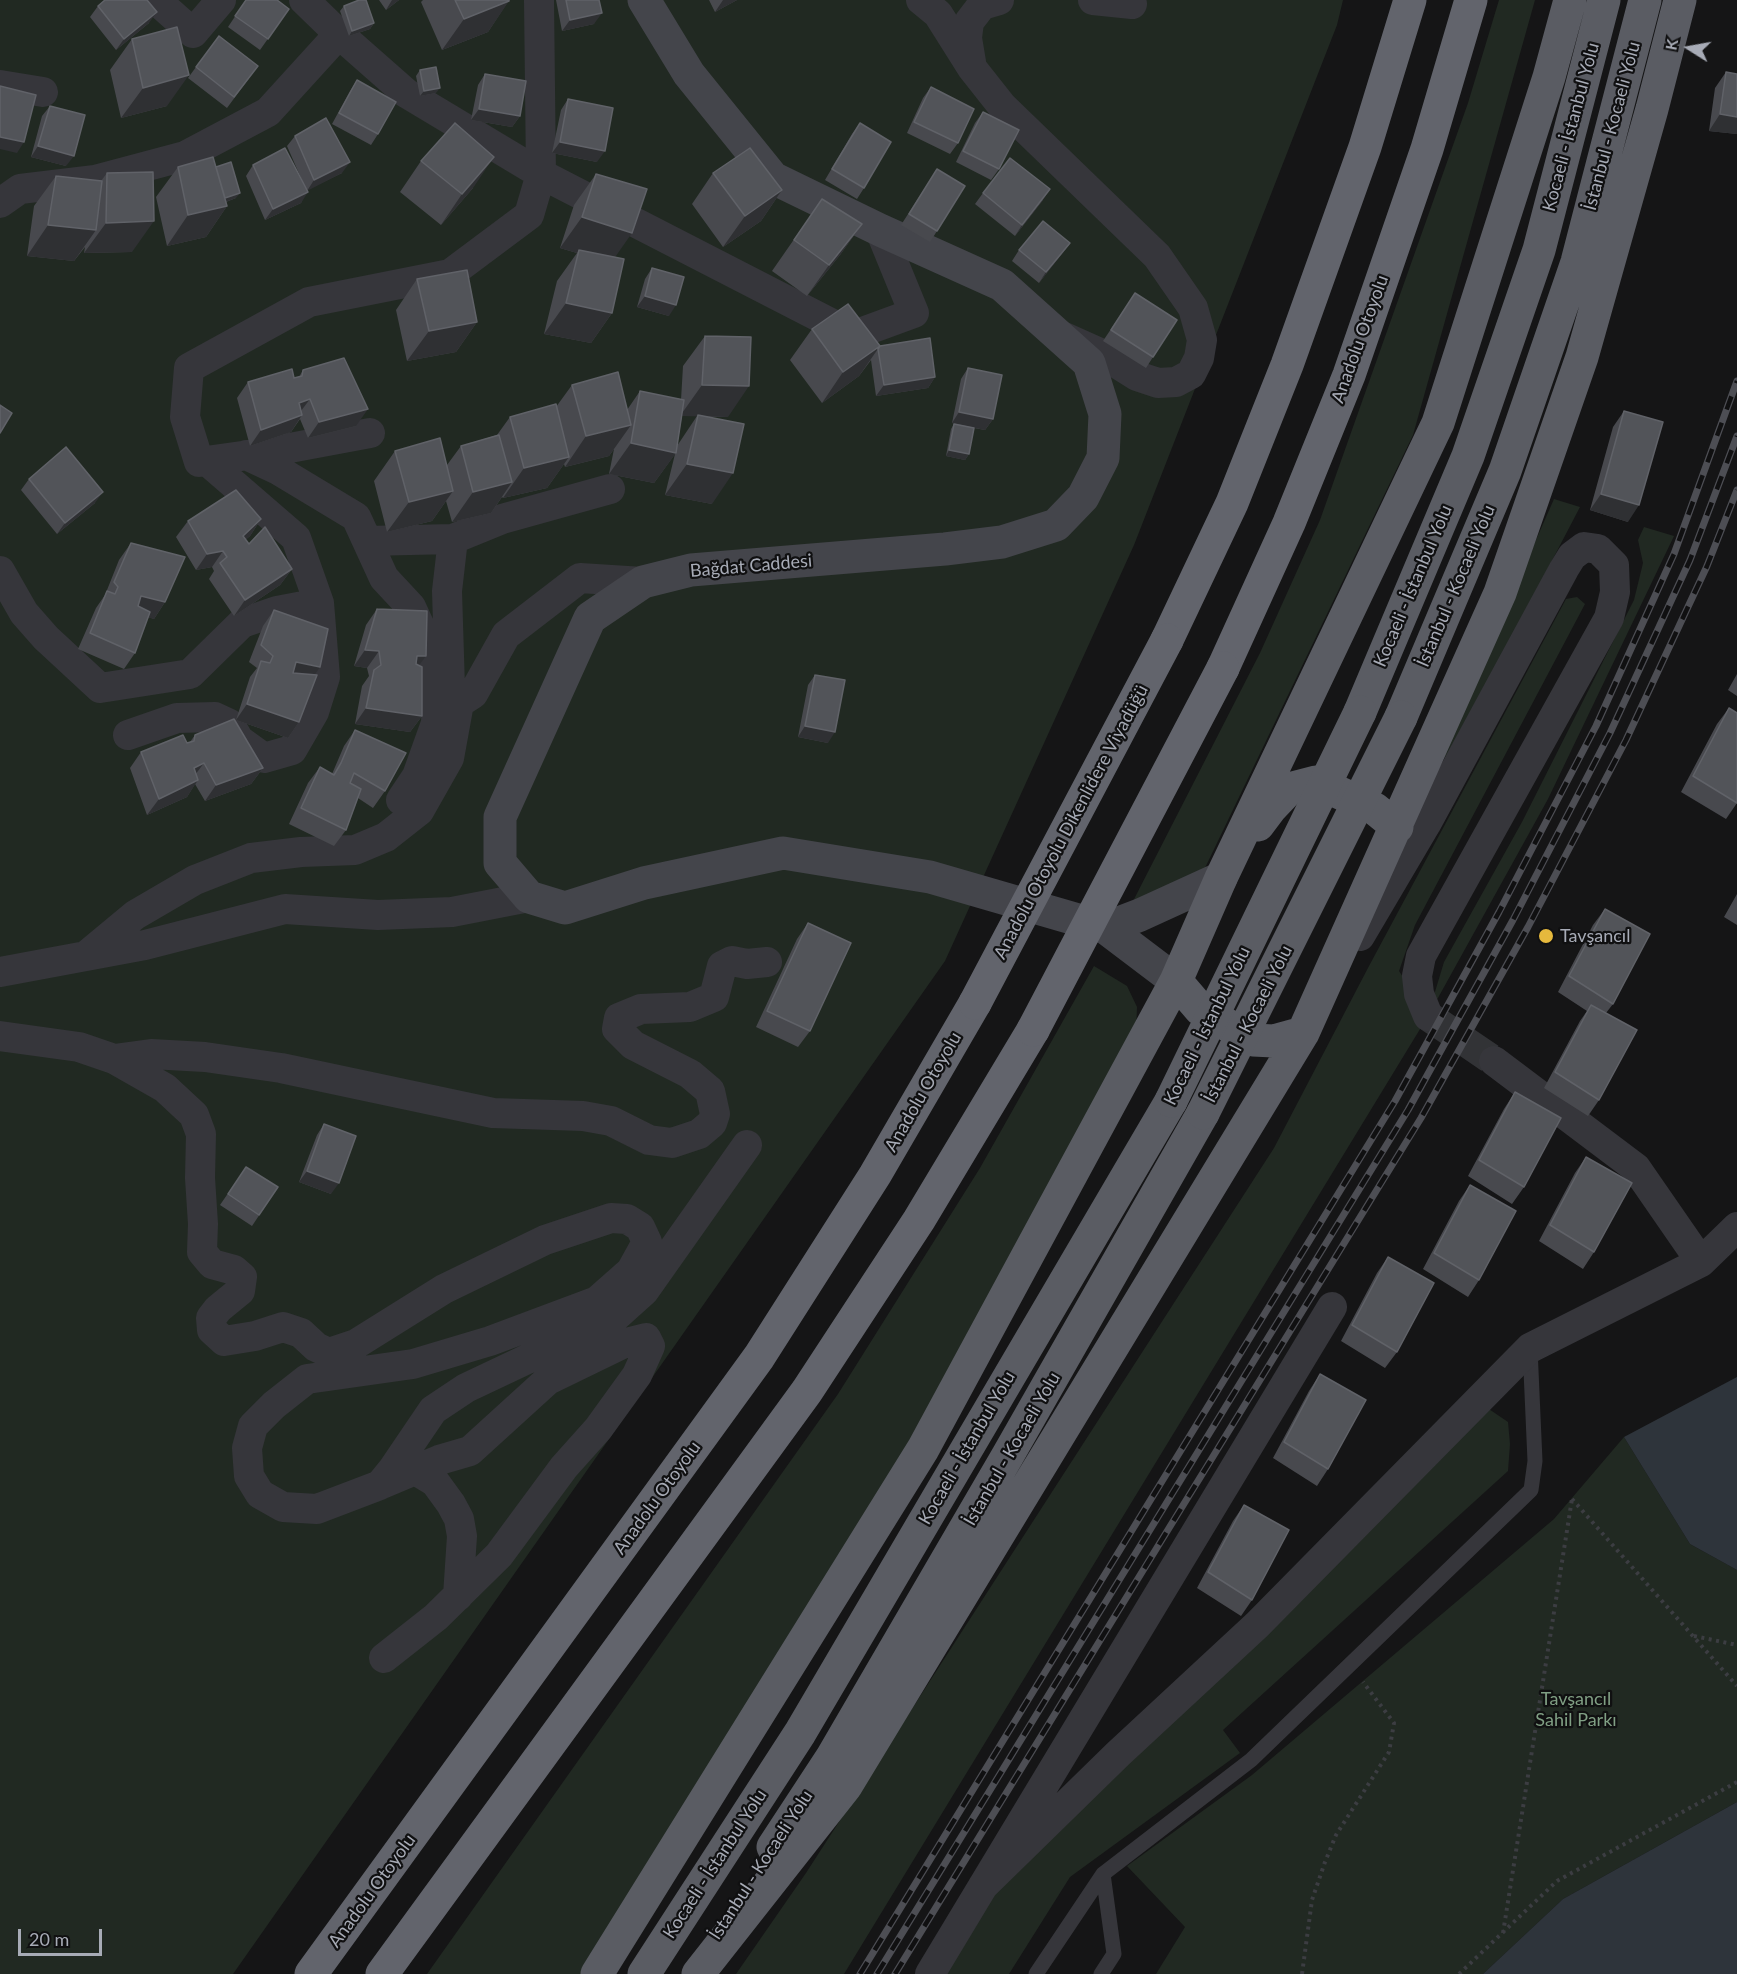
<!DOCTYPE html>
<meta charset="utf-8">
<style>
body{margin:0}
#map{position:relative;width:1737px;height:1974px;overflow:hidden;background:#151516;font-family:Lato,sans-serif}
canvas{display:block}
.north{position:absolute;left:1659px;top:18px;width:60px;height:60px;-webkit-text-stroke:4px #101011;paint-order:stroke;rotate:281deg;font-size:16px;font-weight:700;line-height:24px;text-align:center;color:#a7abb6}
.north::after{content:'';display:block;margin:auto;width:21px;height:27px;background:#a7abb6;clip-path:polygon(50% 0,100% 100%,50% 72%,0 100%)}
.scale{position:absolute;left:18px;top:1929px;width:84px;height:27px;box-sizing:border-box;border:3px solid #a7abb6;border-top:0;padding-left:8px;font-size:18px;line-height:21px;white-space:nowrap;color:#a7abb6;-webkit-text-stroke:4px #101011;paint-order:stroke}
</style>
<div id="map">
<canvas width="1737" height="1974"></canvas>
<div class="north">K</div>
<div class="scale">20 m</div>
</div>
<script>
const ctx = document.querySelector('canvas').getContext('2d');
ctx.lineJoin = 'round';
function paint(path, color) { ctx.fillStyle = color; ctx.fill(path, 'evenodd'); }
const shape = rows => new Path2D(rows.map(r => 'M' + r).join(''));
function stroke(path, color, width, dash) { ctx.strokeStyle = color; ctx.lineWidth = width; ctx.lineCap = dash ? 'butt' : 'round'; ctx.setLineDash(dash || []); ctx.stroke(path); }
function drawText(font, color, halo, rows, align = 'center') {
  ctx.font = font + ' Lato,sans-serif'; ctx.lineWidth = 4.5; ctx.setLineDash([]); ctx.textBaseline = 'middle'; ctx.strokeStyle = halo; ctx.fillStyle = color; for (const [text, x, y, turn = 0] of rows) {
    ctx.save(); ctx.translate(x, y); ctx.rotate((+turn || 0) * Math.PI / 180); ctx.textAlign = isNaN(turn) ? turn : align; if (halo) ctx.strokeText(text, 0, 0); ctx.fillText(text, 0, 0); ctx.restore();
  }
}
const green = shape([
 [0,0,1343,0,1337,25,1134,545,945,961,233,1974,0,1974],
 [1499,0,1535,0,1413,435,1204,870,1129,909,1260,653,1320,520,1468,103],
 [1554,499,1580,507,1455,746,1436,767],
 [1644,527,1674,536,1548,799,1428,1016,844,1974,736,1974,806,1873,1274,1148,1369,966,1566,599,1577,597,1585,604,1415,925,1399,971,1428,1015,1444,962,1522,822,1634,600,1643,563,1638,540],
 [1094,966,1127,986,1137,1007,1136,1032,908,1452,581,1974,427,1974,838,1394,980,1168],
 [1483,1405,1508,1422,1510,1444,1508,1471,1223,1730,1240,1753,1070,1877,1009,1974,942,1974,1001,1877],
 [1624,1437,1690,1544,1737,1570,1737,1802,1563,1899,1483,1974,1156,1974,1185,1927,1127,1866,1252,1775,1554,1519]
]);
const water = shape([
 [1737,1377,1737,1570,1690,1544,1624,1437],
 [1737,1802,1737,1974,1483,1974,1563,1899]
]);
const minorTunnel = shape([
 [1428,1016,1494,1061]
]);
const path = shape([
 [1572,1499,1737,1686],
 [1694,1636,1737,1645],
 [1503,1933,1572,1499],
 [1302,1974,1312,1900,1325,1862,1336,1835,1389,1752,1394,1723,1363,1682],
 [1459,1974,1557,1881,1737,1782]
]);
const service = shape([
 [1036,1974,1103,1874,1251,1760,1531,1490,1535,1461,1530,1348],
 [1101,1974,1114,1954,1103,1874]
]);
const minor = shape([
 [156,0,193,33,221,0],
 [304,0,339,34,406,93,541,174,854,335,914,313,880,230],
 [921,0,938,14,972,68,1002,106,1157,256,1193,308,1202,340,1199,358,1191,374,1176,382,1158,383,1137,376,1102,354,1064,337],
 [1093,0,1132,4],
 [971,62,967,38,969,22,982,5,999,0],
 [0,85,43,92],
 [0,203,20,189,95,180,185,156,268,112,339,34],
 [370,433,263,453,199,462,185,417,189,368,309,302,450,274,529,215,541,174,539,0],
 [246,455,278,470,356,517,384,578,411,607,427,642,437,691,436,723,417,776,401,800],
 [610,489,502,519,453,539,447,591,450,688,459,703,473,694,506,635,580,578,643,582],
 [367,541,453,539],
 [0,571,24,613,46,638,100,688,190,674,242,623,277,611,319,603],
 [128,735,177,718,215,717,230,724,239,740,264,758,292,750,314,712,325,677,319,603,296,538,207,461],
 [1360,936,1426,824,1564,569,1572,556,1584,547,1598,549,1614,565,1615,592,1609,618,1421,956,1417,976,1419,994,1428,1016],
 [88,954,135,915,195,880,251,858,301,852,355,850,386,837,419,811,449,758,459,703],
 [0,972,145,945,285,909,378,915,452,912,529,897],
 [0,1036,79,1047,114,1059,165,1088,194,1115,201,1134,200,1178,203,1224,202,1252,212,1264,234,1270,242,1277,240,1291,218,1309,211,1318,212,1330,224,1341,255,1336,283,1327,301,1333,316,1347,329,1353,356,1344,444,1289,545,1240,611,1218,627,1219,640,1227,647,1242,631,1271,597,1301,490,1341,413,1364,307,1379,274,1405,253,1426,247,1448,249,1476,260,1494,283,1507,317,1509,380,1485,393,1469,433,1410,466,1388,614,1318,644,1291,747,1145],
 [114,1059,151,1054,205,1057,281,1068,493,1113,583,1116,611,1121,649,1140,672,1143,699,1134,712,1123,715,1114,710,1091,690,1074,633,1045,617,1029,619,1018,641,1009,690,1007,714,997,722,966,732,961,747,964,767,962],
 [1494,1061,1636,1168,1701,1262],
 [415,1470,435,1482,451,1504,459,1519,462,1536,458,1596],
 [382,1484,439,1460,470,1451,548,1380,622,1344,646,1338,650,1346,637,1375,598,1429,564,1467,499,1555,436,1617,384,1658],
 [983,1886,1118,1754,1257,1625,1530,1348,1701,1262,1737,1227],
 [930,1974,1332,1307]
]);
const secondary = shape([
 [644,0,689,74,773,178,880,230,1002,285,1089,363,1105,414,1103,458,1083,497,1056,525,1002,542,945,549,691,570,643,582,590,618,500,817,500,863,529,897,565,908,644,883,783,853,930,877,1106,928],
 [1176,981,1106,928,1140,915,1221,878]
]);
const trunk = shape([
 [1360,712,1468,456,1539,250,1604,0],
 [1401,717,1505,471,1577,262,1645,0],
 [1258,825,1270,809,1289,789,1316,782,1375,809,1397,827],
 [1176,981,1200,1009,1253,1040,1274,1041,1303,1033],
 [773,1847,832,1757,1008,1455,1203,1113],
 [597,1974,923,1449,1176,981,1221,878,1438,423,1549,77,1570,0],
 [644,1974,800,1733,1171,1101],
 [698,1974,846,1786,1303,1033,1500,593,1582,357,1652,109,1680,0]
]);
const motorway = shape([
 [1167,640,1232,503,1287,365,1365,147,1410,0],
 [1223,668,1289,523,1349,375,1427,149,1471,0],
 [311,1974,759,1357,875,1175,975,1003],
 [382,1974,807,1391,919,1220,1033,1030]
]);
const rail = shape([
 [860,1974,1395,1101,1499,912,1596,726,1674,554,1737,381],
 [877,1974,1408,1110,1513,920,1610,733,1690,560,1737,436],
 [895,1974,1421,1118,1528,927,1626,740,1707,566,1737,490]
]);
const trunkBridge = shape([
 [1171,1101,1360,712],
 [1203,1113,1401,717]
]);
const motorwayBridge = shape([
 [975,1003,1167,640],
 [1033,1030,1223,668]
]);
const wall = shape([
 [246,0,289,9,260,50,228,27],
 [379,0,399,0,386,10],
 [423,0,509,0,488,32,442,50,421,2],
 [556,0,599,0,594,24,562,31],
 [709,0,737,0,715,12],
 [98,6,149,23,116,50,90,17],
 [344,6,374,23,370,29,349,36,340,11],
 [132,39,167,106,121,118,110,70],
 [258,66,227,108,188,78,196,67],
 [420,70,436,93,420,96,416,76],
 [1726,72,1737,134,1709,131,1715,88],
 [485,74,520,116,512,127,471,120,478,85],
 [357,80,378,134,371,145,332,124,350,91],
 [931,87,958,143,950,154,907,133,923,98],
 [568,99,597,162,552,153,561,110],
 [50,106,66,166,31,157,42,116],
 [983,112,999,169,991,180,956,162,975,123],
 [860,123,864,188,857,199,825,180,852,134],
 [295,136,342,173,307,190,301,203,265,220,246,176,253,165,304,185,287,146],
 [421,161,473,188,441,225,400,192],
 [178,167,216,167,236,198,226,202,227,206,206,237,167,246,156,197],
 [937,169,937,231,930,242,901,225],
 [107,173,132,252,84,253,85,247,74,261,27,256,34,206,56,176,101,181],
 [713,173,782,190,761,221,723,247,692,204],
 [596,174,615,257,612,313,591,343,544,334,557,281,577,253,560,248,574,205],
 [983,193,1043,200,1015,236,975,204],
 [822,199,862,224,840,255,807,296,772,271],
 [1070,243,1039,283,1012,261,1019,250],
 [652,268,669,316,637,307,645,279],
 [417,279,477,322,456,352,407,361,396,310],
 [1135,293,1153,357,1146,368,1103,341],
 [812,329,880,346,935,377,928,388,876,396,871,360,859,376,822,403,790,360],
 [705,336,728,417,704,417,712,504,665,495,675,454,654,483,609,474,614,449,609,456,565,467,564,464,547,488,503,498,502,497,491,513,452,522,446,501,432,521,387,532,374,481,395,451,447,465,461,446,497,435,510,417,556,407,572,385,627,410,640,391,681,400,683,366],
 [682,416,697,416,677,446],
 [968,368,993,419,985,430,974,428,969,454,965,460,946,456,951,429,954,424,965,426,952,423,961,379],
 [303,370,356,426,308,438,300,419,291,432,250,446,237,398,248,382,294,378,299,377],
 [1624,411,1628,522,1590,510,1613,427],
 [29,479,95,503,57,534,21,490],
 [261,519,250,536,245,540,249,544,292,569,280,585,234,616,209,579,214,571,212,567,196,570,176,537,188,521],
 [131,543,165,602,154,619,148,617,135,653,124,669,78,649,96,608,105,595,119,560],
 [377,609,419,665,422,716,410,732,355,724,362,686,369,676,367,668,354,666,366,625],
 [274,610,315,675,299,722,288,738,236,720,250,677,257,668,249,662,263,626],
 [1737,674,1737,696,1728,690],
 [815,675,828,743,798,737,808,685],
 [1729,708,1737,803,1726,819,1681,792,1717,724],
 [355,730,385,791,373,808,358,798,346,830,334,846,289,824,308,783,320,767,332,774,344,746],
 [195,735,263,768,251,784,205,801,195,784,187,797,147,815,130,768,141,752,190,742],
 [1737,894,1737,925,1724,917],
 [1605,909,1613,1004,1606,1013,1599,1100,1588,1116,1544,1088,1580,1021,1587,1011,1558,992,1593,925],
 [808,923,810,1031,798,1047,756,1027,797,939],
 [1515,1092,1524,1187,1512,1204,1468,1176,1504,1109],
 [324,1124,331,1194,299,1182,317,1135],
 [1586,1157,1594,1252,1583,1269,1539,1241,1575,1173],
 [246,1167,278,1187,252,1226,220,1205],
 [1470,1185,1479,1280,1468,1297,1423,1269,1459,1201],
 [1388,1257,1397,1352,1385,1368,1341,1341,1377,1273],
 [1320,1374,1328,1469,1317,1486,1273,1458,1309,1391],
 [1244,1505,1252,1600,1241,1616,1197,1588,1233,1521]
]);
const shadedWall = shape([
 [392,0,399,0,386,10],
 [723,0,737,0,715,12],
 [509,1,488,32,442,50,464,19],
 [157,12,149,23,116,50,124,39],
 [602,13,594,24,562,31,570,20],
 [374,23,370,29,349,36,352,31],
 [189,75,167,106,121,118,143,88],
 [440,88,436,93,420,96,424,91],
 [479,109,520,116,512,127,471,120],
 [1720,114,1737,117,1737,134,1709,131],
 [0,137,24,142,17,153,0,149],
 [560,142,605,151,597,162,552,153],
 [38,146,74,156,66,166,31,157],
 [494,157,473,188,441,225,462,194],
 [350,162,342,173,307,191,314,180],
 [1050,189,1043,200,1015,236,1022,225],
 [782,190,761,221,723,247,745,216],
 [308,192,301,203,265,220,273,209],
 [240,193,236,198,220,204,224,198],
 [227,206,206,237,167,246,188,215],
 [582,217,632,233,611,263,579,250,577,253,560,248],
 [154,221,132,252,84,253,106,223],
 [862,224,840,255,807,296,829,265],
 [48,225,96,230,74,261,27,256],
 [1070,243,1062,254,1039,283,1046,272],
 [645,296,676,305,669,316,637,307],
 [566,303,612,313,591,343,544,334],
 [477,322,456,352,407,361,429,331],
 [880,346,859,376,822,403,843,372],
 [935,377,928,388,876,396,884,385],
 [702,385,749,386,728,417,680,416],
 [310,399,298,415,299,403],
 [368,409,356,426,308,438,319,422],
 [959,412,993,419,985,430,952,423],
 [302,415,291,432,250,446,261,430],
 [631,425,609,456,565,467,586,436],
 [631,443,676,453,654,483,609,474],
 [949,450,969,454,965,460,946,456],
 [569,457,547,488,503,498,524,468],
 [687,464,733,473,712,504,665,495],
 [512,482,491,513,452,522,473,492],
 [453,491,432,521,387,532,409,502],
 [103,492,95,503,57,534,65,523],
 [1601,494,1639,505,1628,522,1590,510],
 [261,519,250,536,231,552,243,536],
 [223,551,212,567,196,570,207,554],
 [292,569,280,585,234,616,245,600],
 [141,596,165,602,154,619,130,612],
 [365,650,379,651,367,668,354,666],
 [417,656,426,656,414,672],
 [296,662,320,667,309,683,285,679],
 [247,704,299,722,288,738,236,720],
 [366,708,422,716,410,732,355,724],
 [805,726,835,732,828,743,798,737],
 [204,763,192,779,194,768],
 [263,768,251,784,205,801,216,785],
 [198,780,187,797,147,815,159,799],
 [307,1171,339,1183,331,1194,299,1182]
]);
const building = shape([
 [105,0,147,0,157,12,124,39,98,6,105,0],
 [246,0,277,0,289,9,268,39,235,16,246,0],
 [359,0,366,0,374,23,352,31,344,6,359,0],
 [455,0,509,0,509,1,464,19,455,0],
 [566,0,599,0,602,13,570,20,566,0],
 [177,27,189,75,143,88,132,39,177,27],
 [219,36,258,66,234,97,196,67,219,36],
 [436,67,440,88,424,91,420,70,436,67],
 [1726,72,1737,74,1737,117,1720,114,1726,72],
 [485,74,526,81,520,116,479,109,485,74],
 [357,80,396,102,378,134,339,113,357,80],
 [0,86,36,95,24,142,0,137,0,86],
 [931,87,974,109,958,143,914,122,931,87],
 [568,99,613,108,605,151,560,142,568,99],
 [50,106,85,115,74,156,38,146,50,106],
 [983,112,1019,130,999,169,963,151,983,112],
 [326,118,350,162,314,180,295,136,326,118],
 [455,123,494,157,462,194,421,161,455,123],
 [860,123,891,142,864,188,832,169,860,123],
 [285,148,308,192,273,209,253,165,285,148],
 [750,148,782,190,745,216,713,173,750,148],
 [213,157,227,206,188,215,178,167,213,157],
 [1010,158,1050,189,1022,225,983,193,1010,158],
 [231,162,240,193,225,198,216,167,231,162],
 [937,169,965,186,937,231,909,214,937,169],
 [153,172,154,221,106,223,107,173,153,172],
 [596,174,647,189,632,233,582,217,596,174],
 [56,176,102,181,96,230,48,225,56,176],
 [822,199,862,224,829,265,794,240,822,199],
 [1043,221,1070,243,1046,272,1019,250,1043,221],
 [579,250,624,259,612,313,566,303,579,250],
 [652,268,684,277,676,305,645,296,652,268],
 [467,270,477,322,429,331,417,279,467,270],
 [1135,293,1177,320,1153,357,1111,330,1135,293],
 [848,304,880,346,843,372,812,329,848,304],
 [705,336,751,337,749,386,702,385,705,336],
 [930,338,935,377,884,385,878,349,880,346,930,338],
 [344,358,368,409,319,422,310,399,299,403,302,415,261,430,248,382,292,369,294,378,302,376,303,370,344,358],
 [968,368,1002,375,993,419,959,412,968,368],
 [618,372,631,425,586,436,572,385,618,372],
 [640,391,684,400,676,453,631,443,640,391],
 [556,404,569,457,524,468,510,417,556,404],
 [0,405,12,413,0,433,0,405],
 [1624,411,1663,422,1639,505,1601,494,1624,411],
 [698,415,744,424,733,473,687,464,698,415],
 [954,424,974,428,969,454,949,450,954,424],
 [499,435,512,482,473,492,461,446,499,435],
 [440,438,453,491,409,502,395,451,440,438],
 [66,447,103,492,65,523,29,479,66,447],
 [236,490,261,519,243,536,249,544,265,527,292,569,245,600,220,563,227,557,223,551,207,554,188,521,236,490],
 [131,543,185,557,165,602,141,596,138,606,150,612,135,653,90,633,107,591,115,594,118,587,114,582,131,543],
 [377,609,427,611,426,656,417,656,416,664,422,667,422,716,366,708,374,670,381,665,379,651,365,650,377,609],
 [274,610,328,629,320,667,296,662,293,673,317,675,299,722,247,704,261,661,270,663,273,656,261,645,274,610],
 [815,675,845,680,835,732,805,726,815,675],
 [1729,708,1737,713,1737,803,1693,776,1729,708],
 [234,719,263,768,216,785,204,763,194,768,198,780,159,799,141,752,183,735,187,743,194,741,195,735,234,719],
 [355,730,406,753,385,791,354,773,350,783,361,789,346,830,301,808,320,767,334,775,341,763,355,730],
 [1605,909,1650,934,1613,1004,1569,976,1605,909],
 [808,923,851,943,810,1031,767,1011,808,923],
 [1591,1005,1637,1030,1599,1100,1555,1072,1591,1005],
 [1515,1092,1561,1118,1524,1187,1479,1160,1515,1092],
 [324,1124,356,1136,339,1183,307,1171,324,1124],
 [1586,1157,1632,1183,1594,1252,1550,1225,1586,1157],
 [246,1167,278,1187,259,1215,228,1194,246,1167],
 [1470,1185,1516,1211,1479,1280,1434,1253,1470,1185],
 [1388,1257,1434,1283,1397,1352,1352,1325,1388,1257],
 [1320,1374,1366,1400,1328,1469,1284,1442,1320,1374],
 [1244,1505,1289,1530,1252,1600,1208,1572,1244,1505]
]);
const markers = [
 [1546,936,8,"#e6b93d"]
];
const streetNames = [
 ["İstanbul - Kocaeli Yolu",1612,126,-75],
 ["Kocaeli - İstanbul Yolu",1571,127,-75],
 ["Anadolu Otoyolu",1360,339,-70],
 ["Bağdat Caddesi",751,566,-5],
 ["Kocaeli - İstanbul Yolu",1413,586,-67],
 ["İstanbul - Kocaeli Yolu",1456,586,-67],
 ["Anadolu Otoyolu Dikenlidere Viyadüğü",1071,822,-62],
 ["İstanbul - Kocaeli Yolu",1248,1024,-63],
 ["Kocaeli - İstanbul Yolu",1207,1026,-64],
 ["Anadolu Otoyolu",923,1092,-60],
 ["Kocaeli - İstanbul Yolu",967,1448,-60],
 ["İstanbul - Kocaeli Yolu",1012,1449,-60],
 ["Anadolu Otoyolu",657,1498,-54],
 ["Kocaeli - İstanbul Yolu",715,1864,-57],
 ["İstanbul - Kocaeli Yolu",761,1865,-57],
 ["Anadolu Otoyolu",372,1891,-54]
];
const poiNames = [
 ["Tavşancıl",1560,936]
];
const parkNames = [
 ["Tavşancıl",1576,1699],
 ["Sahil Parkı",1576,1720]
];
paint(green, '#212922');
paint(water, '#2e343b');
stroke(minorTunnel, '#323336', 30, [30, 15]);
stroke(path, '#3c3d42', 4, [3, 4.5]);
stroke(service, '#36363b', 15);
stroke(minor, '#36363b', 30);
stroke(secondary, '#44454b', 33);
stroke(trunk, '#5a5c63', 33);
stroke(motorway, '#62646c', 33);
stroke(rail, '#4d4e54', 7);
stroke(rail, '#101011', 4.5, [14]);
stroke(trunkBridge, '#5a5c63', 33);
stroke(motorwayBridge, '#62646c', 33);
paint(wall, '#48494e');
paint(shadedWall, '#2f3033');
paint(building, '#525459');
stroke(building, '#606268', 1.5);
for (const [x, y, r, color] of markers) { const dot = new Path2D(); dot.arc(x, y, r, 0, 2 * Math.PI); ctx.fillStyle = color; ctx.fill(dot); stroke(dot, '#101011', 2); }
drawText('18px', '#a7abb6', '#101011', streetNames);
drawText('18px', '#a7abb6', '#101011', poiNames, 'left');
drawText('18px', '#809f84', '#101011', parkNames);
</script>
